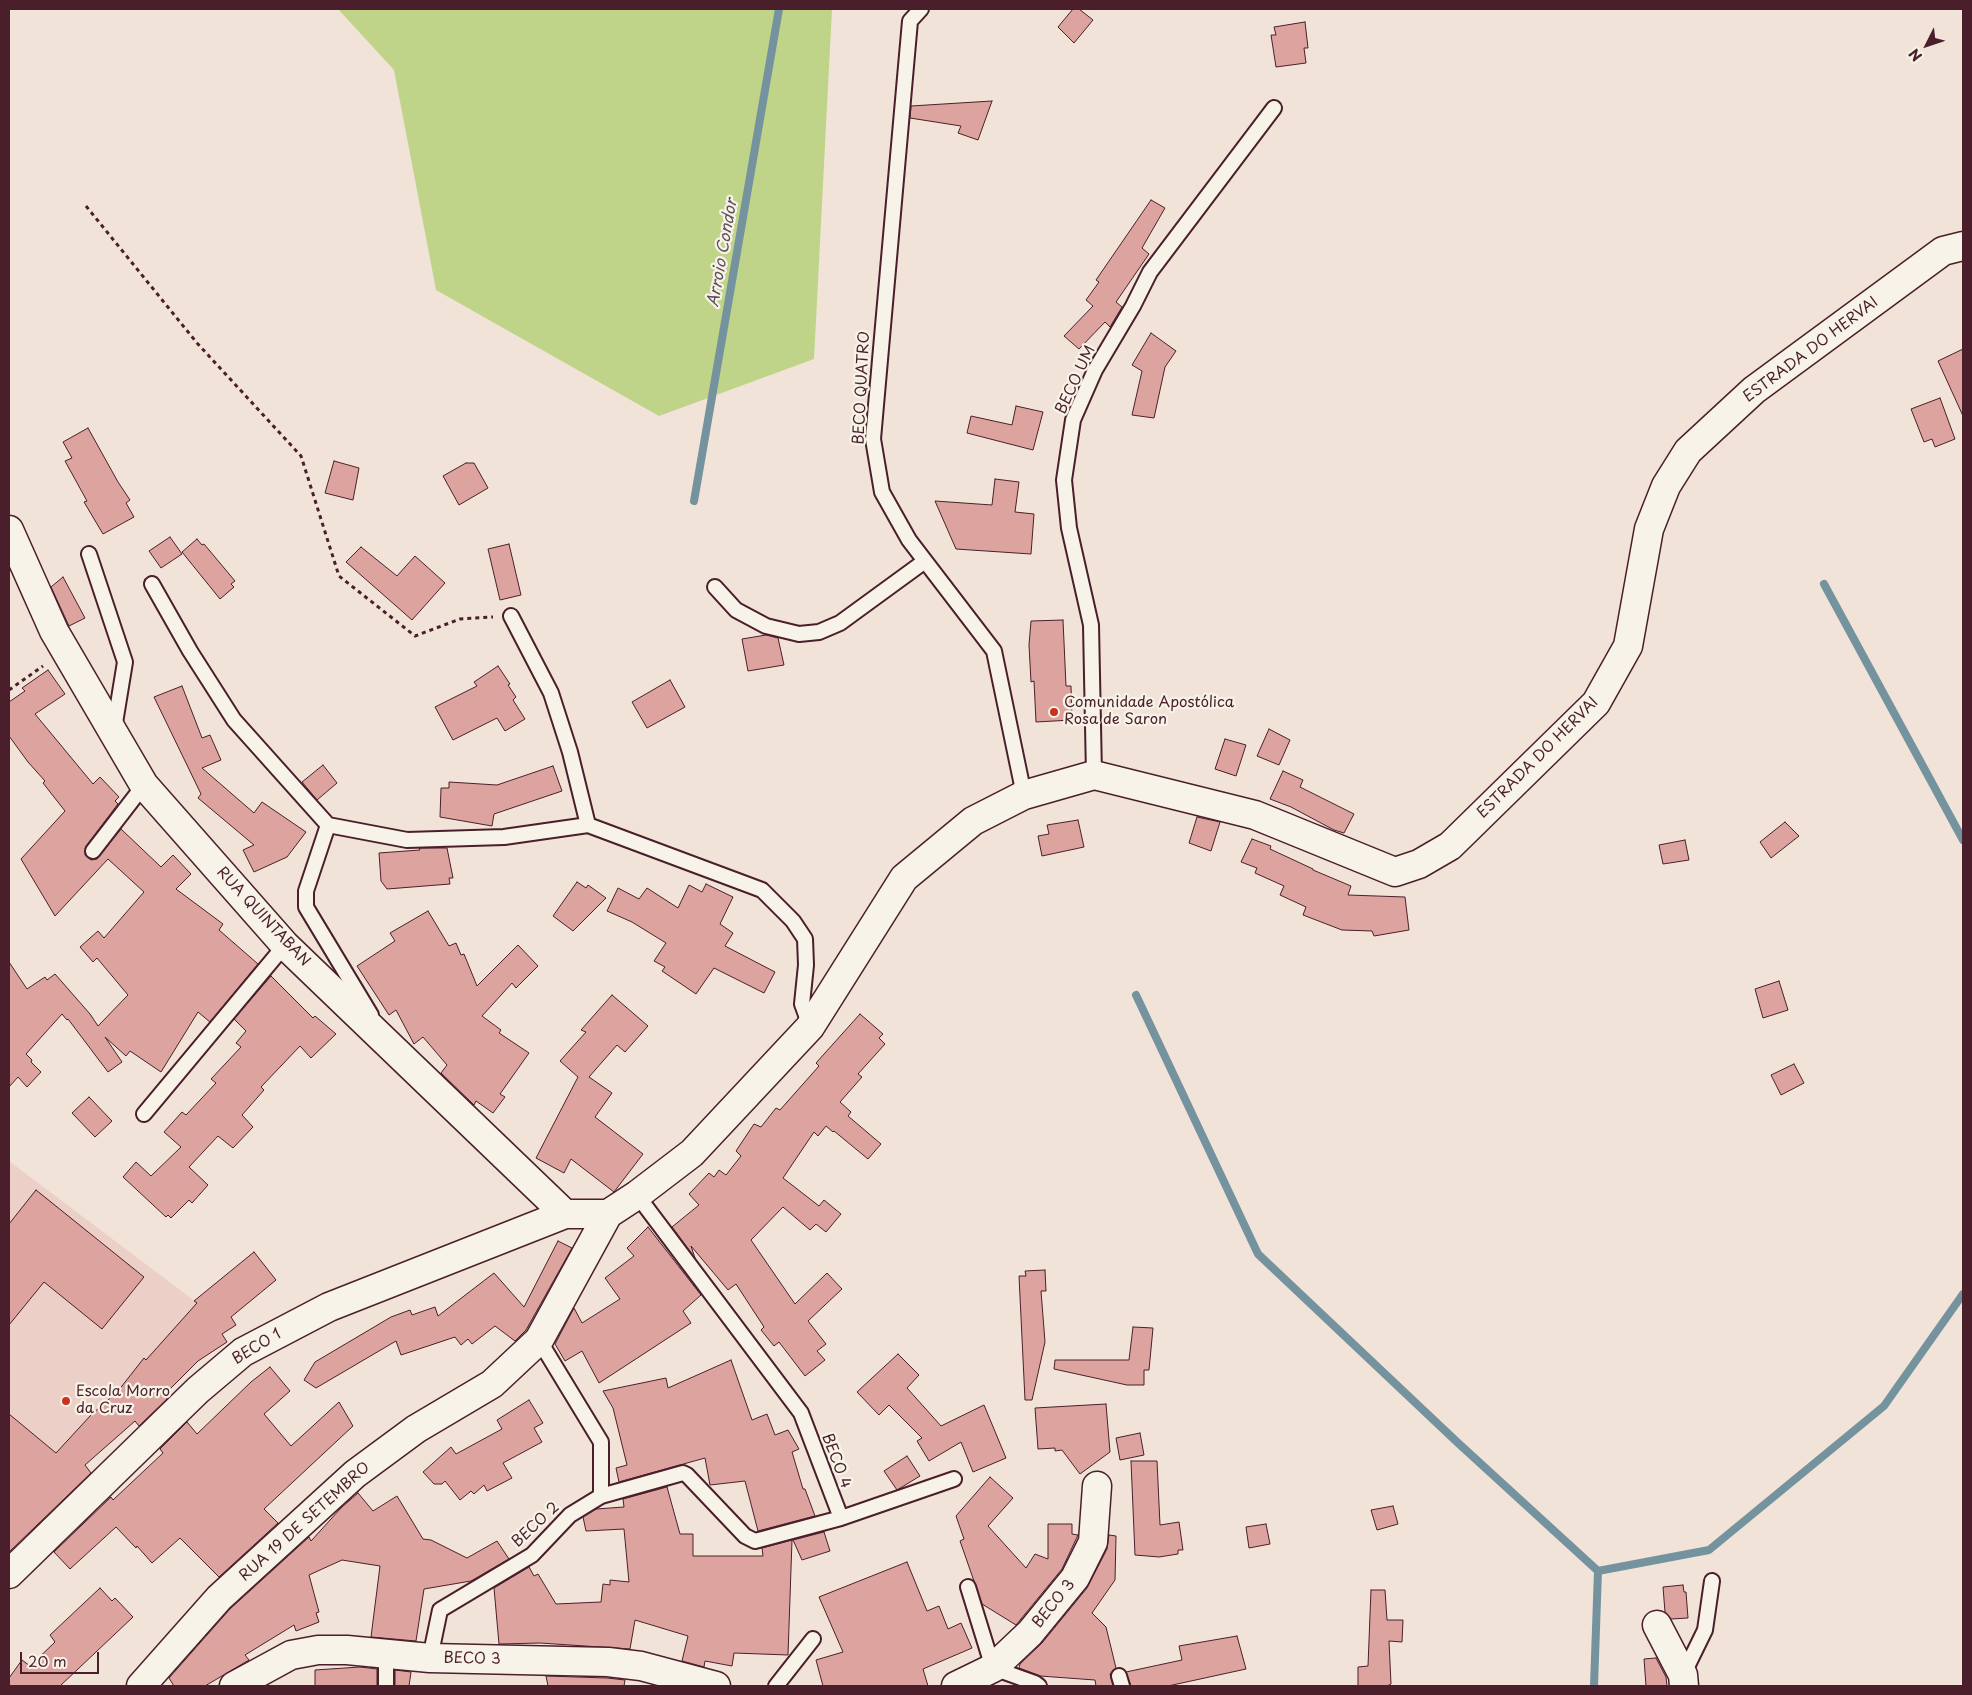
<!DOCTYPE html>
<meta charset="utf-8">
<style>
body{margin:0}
#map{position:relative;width:1972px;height:1695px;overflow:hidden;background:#f2e3d9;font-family:"Playpen Sans",sans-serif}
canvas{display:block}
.frame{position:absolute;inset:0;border:10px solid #4a1f2b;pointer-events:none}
.north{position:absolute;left:1902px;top:20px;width:50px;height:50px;-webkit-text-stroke:4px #f7f3e8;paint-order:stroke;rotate:229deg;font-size:14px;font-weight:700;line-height:20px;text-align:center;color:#4a1f2b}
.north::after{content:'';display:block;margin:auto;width:18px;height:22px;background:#4a1f2b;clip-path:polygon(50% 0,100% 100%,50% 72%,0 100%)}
.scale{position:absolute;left:20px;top:1652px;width:79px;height:22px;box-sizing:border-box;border:2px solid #4a1f2b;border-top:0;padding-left:6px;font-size:15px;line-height:18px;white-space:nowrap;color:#4a1f2b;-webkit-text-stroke:4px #f7f3e8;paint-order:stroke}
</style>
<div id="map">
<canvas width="1972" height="1695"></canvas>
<div class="frame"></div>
<div class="north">N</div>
<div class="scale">20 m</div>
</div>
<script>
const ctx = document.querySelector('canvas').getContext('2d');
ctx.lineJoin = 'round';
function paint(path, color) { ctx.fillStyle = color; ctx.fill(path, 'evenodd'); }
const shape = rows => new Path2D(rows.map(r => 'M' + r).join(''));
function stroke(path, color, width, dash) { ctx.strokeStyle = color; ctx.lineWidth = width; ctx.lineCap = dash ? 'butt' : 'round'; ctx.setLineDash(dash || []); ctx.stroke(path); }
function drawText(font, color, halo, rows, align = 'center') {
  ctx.font = font + ' "Playpen Sans",sans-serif'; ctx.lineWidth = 4.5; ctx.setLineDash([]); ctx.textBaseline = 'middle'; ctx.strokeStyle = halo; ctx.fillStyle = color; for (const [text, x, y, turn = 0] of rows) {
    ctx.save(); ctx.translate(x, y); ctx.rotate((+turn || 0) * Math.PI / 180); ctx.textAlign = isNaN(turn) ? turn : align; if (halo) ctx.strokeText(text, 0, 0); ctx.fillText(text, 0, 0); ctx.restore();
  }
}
const built = shape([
 [9,1161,208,1311,37,1492,9,1527]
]);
const green = shape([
 [338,9,832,9,814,359,659,416,436,290,394,70]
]);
const stream = shape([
 [694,501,779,9],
 [1824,584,1963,840],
 [1136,995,1258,1254,1457,1442,1598,1571],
 [1594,1686,1598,1571,1709,1550,1884,1406,1963,1294]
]);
const building = shape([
 [1073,9,1079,9,1093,20,1074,43,1058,27,1073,9],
 [1305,22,1308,48,1304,48,1306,63,1276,67,1271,35,1276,35,1274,27,1305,22],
 [992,101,978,140,958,133,961,126,910,118,911,106,992,101],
 [1151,200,1165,208,1142,248,1149,254,1116,302,1122,307,1110,327,1105,322,1079,349,1064,336,1093,306,1086,300,1099,282,1096,280,1151,200],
 [1151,333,1176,351,1165,367,1154,418,1132,415,1142,371,1132,365,1151,333],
 [1963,349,1963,416,1938,361,1963,349],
 [1940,398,1955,439,1935,447,1932,439,1924,442,1911,409,1940,398],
 [1016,406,1043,412,1033,450,967,433,971,416,1012,425,1016,406],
 [88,428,118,482,130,500,126,503,134,517,103,534,84,502,87,501,65,461,72,458,63,442,88,428],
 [334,461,359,468,353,500,325,493,334,461],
 [466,463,474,463,488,488,459,505,443,476,466,463],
 [995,479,1019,482,1015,512,1034,514,1031,554,956,549,935,501,992,505,995,479],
 [170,537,182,554,161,568,149,551,170,537],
 [197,539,202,545,204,544,235,581,231,584,234,587,220,599,182,552,197,539],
 [509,544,521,595,500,600,488,549,509,544],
 [361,547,397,576,415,556,445,583,412,620,346,562,361,547],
 [63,577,85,618,69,626,51,587,63,577],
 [1063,620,1066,686,1071,686,1072,720,1036,722,1034,681,1031,682,1029,645,1031,621,1063,620],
 [766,635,778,638,784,665,748,671,742,639,766,635],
 [498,666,510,684,508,685,516,697,513,700,525,719,505,731,497,718,453,740,435,707,477,686,474,682,498,666],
 [48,670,65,694,35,714,93,784,100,777,119,797,115,801,118,804,86,846,85,855,91,860,97,859,121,829,161,867,173,855,191,874,176,889,223,924,219,930,258,964,210,1022,198,1012,161,1072,130,1051,126,1056,105,1037,122,1062,108,1072,68,1019,67,1020,62,1014,26,1054,32,1060,31,1062,41,1072,27,1087,18,1077,9,1087,9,962,27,989,45,977,47,980,55,974,90,1014,98,1026,128,995,97,958,93,962,80,947,98,931,104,938,144,892,108,859,55,916,21,859,65,811,43,783,45,781,28,762,9,736,9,702,25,691,22,688,48,670],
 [670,680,685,707,647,728,632,702,670,680],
 [182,686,202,738,210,735,221,760,202,768,254,813,262,802,306,832,287,857,254,872,243,850,254,845,198,798,201,794,154,697,182,686],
 [1269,729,1290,740,1279,765,1257,756,1269,729],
 [1225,739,1246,745,1236,776,1215,769,1225,739],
 [323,765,337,783,317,800,302,782,323,765],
 [553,766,562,791,494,814,492,826,440,817,441,788,449,788,449,782,497,785,553,766],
 [1283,771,1303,780,1300,787,1354,814,1344,833,1334,830,1291,807,1270,799,1283,771],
 [1197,817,1220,822,1211,851,1189,843,1197,817],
 [1078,820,1084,847,1042,856,1038,836,1049,834,1047,825,1078,820],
 [1785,822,1799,836,1771,858,1760,842,1785,822],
 [1252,839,1271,846,1270,849,1313,869,1313,870,1351,886,1348,895,1405,897,1409,930,1374,936,1372,931,1342,930,1303,915,1306,907,1280,895,1284,886,1255,873,1257,868,1241,862,1252,839],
 [1685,840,1689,860,1663,864,1659,845,1685,840],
 [419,848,447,848,453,878,449,878,450,884,387,889,381,881,379,853,420,850,419,848],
 [577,882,586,888,588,885,606,898,573,931,553,916,577,882],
 [706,884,733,897,720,924,733,933,725,946,775,972,764,993,714,968,696,994,662,971,665,967,654,961,666,943,632,922,607,911,618,888,639,899,647,888,678,908,689,885,702,892,706,884],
 [428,911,449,946,456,943,461,955,464,954,477,986,518,945,538,966,516,988,512,983,482,1016,501,1030,499,1033,529,1053,500,1094,505,1097,493,1113,476,1101,474,1105,441,1073,447,1065,423,1037,414,1044,396,1010,389,1015,357,966,395,941,390,933,428,911],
 [271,976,313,1018,315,1016,336,1034,311,1058,300,1046,261,1087,264,1090,242,1115,253,1127,233,1148,218,1136,189,1167,208,1185,192,1203,189,1200,171,1218,168,1215,166,1217,123,1177,136,1162,151,1176,181,1147,164,1132,182,1112,186,1115,216,1083,211,1079,241,1047,236,1043,246,1031,234,1019,271,976],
 [1779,981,1788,1010,1763,1018,1755,989,1779,981],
 [612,995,648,1026,625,1052,617,1045,589,1077,612,1093,595,1117,643,1154,614,1192,571,1159,564,1173,536,1158,578,1077,560,1061,586,1032,581,1030,612,995],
 [860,1014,883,1034,879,1038,885,1044,858,1074,862,1077,840,1102,851,1112,848,1116,881,1144,868,1159,834,1131,833,1132,826,1126,818,1136,814,1132,783,1178,819,1206,824,1200,841,1214,826,1232,816,1224,810,1230,783,1207,751,1240,795,1304,827,1273,842,1289,808,1321,826,1344,817,1351,825,1360,805,1376,779,1342,774,1346,761,1330,764,1327,736,1284,728,1290,691,1246,695,1258,672,1227,699,1205,689,1194,709,1173,714,1177,719,1170,726,1175,741,1156,736,1151,754,1124,761,1127,776,1108,780,1110,819,1066,816,1063,860,1014],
 [1794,1064,1804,1083,1781,1095,1771,1075,1794,1064],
 [89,1097,112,1121,95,1137,72,1113,89,1097],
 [36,1190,144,1277,102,1329,44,1282,9,1325,9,1224,36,1190],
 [648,1227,701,1295,683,1311,691,1323,599,1383,582,1351,565,1361,555,1344,574,1308,582,1323,620,1299,605,1278,634,1256,627,1248,648,1227],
 [558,1241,572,1248,526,1330,515,1341,495,1326,472,1344,468,1339,461,1345,455,1337,401,1355,396,1341,316,1388,304,1380,315,1362,391,1317,410,1310,412,1315,435,1307,438,1316,494,1273,524,1307,558,1241],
 [254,1252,276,1280,231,1317,236,1325,222,1334,227,1342,198,1361,164,1395,167,1399,139,1426,135,1421,85,1465,91,1473,9,1552,9,1414,56,1453,91,1415,118,1391,144,1358,146,1360,197,1303,194,1301,254,1252],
 [1045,1270,1046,1291,1041,1291,1045,1342,1032,1400,1025,1400,1019,1276,1026,1276,1025,1271,1045,1270],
 [1133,1327,1153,1328,1149,1370,1144,1370,1144,1385,1127,1385,1054,1369,1055,1360,1129,1360,1133,1327],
 [898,1354,919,1375,907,1388,941,1426,984,1405,1006,1458,973,1472,961,1442,929,1461,917,1441,922,1438,889,1405,879,1415,857,1392,898,1354],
 [731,1360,752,1420,767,1414,775,1435,788,1430,799,1449,792,1452,803,1489,805,1489,815,1516,758,1531,745,1481,710,1485,705,1458,619,1482,616,1468,627,1465,613,1408,603,1391,666,1378,668,1388,731,1360],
 [270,1367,290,1391,264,1414,291,1446,339,1402,353,1426,264,1509,278,1523,219,1577,180,1538,152,1563,137,1546,136,1548,116,1527,70,1569,54,1552,111,1497,113,1500,163,1453,160,1449,187,1422,197,1434,251,1382,270,1367],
 [529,1400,543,1423,534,1428,542,1442,503,1463,512,1478,487,1491,484,1485,474,1494,471,1491,460,1500,445,1481,442,1484,434,1484,423,1472,451,1447,456,1454,502,1429,497,1420,529,1400],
 [1106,1404,1110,1452,1080,1474,1062,1450,1055,1451,1055,1448,1038,1449,1035,1408,1106,1404],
 [1140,1433,1144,1455,1120,1460,1116,1438,1140,1433],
 [907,1456,920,1476,897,1490,884,1471,907,1456],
 [1131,1461,1157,1461,1160,1525,1179,1522,1183,1550,1178,1550,1178,1554,1159,1557,1135,1555,1131,1461],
 [990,1477,1013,1498,988,1526,1026,1568,1035,1554,1048,1559,1048,1524,1072,1524,1072,1534,1078,1535,1062,1569,1016,1625,982,1604,960,1541,964,1539,956,1516,990,1477],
 [667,1487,680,1534,693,1534,693,1556,763,1556,762,1548,792,1540,788,1655,734,1653,732,1666,705,1661,704,1667,682,1661,688,1636,635,1620,630,1649,540,1643,499,1644,494,1588,529,1567,534,1576,538,1574,556,1604,601,1602,603,1584,610,1585,610,1580,629,1582,624,1529,586,1531,583,1517,596,1509,624,1507,623,1499,667,1487],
 [358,1493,373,1511,397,1496,423,1539,431,1540,467,1558,497,1541,509,1559,471,1581,424,1589,416,1641,371,1637,380,1566,342,1560,309,1575,319,1612,316,1613,319,1622,296,1631,294,1625,245,1655,249,1660,205,1686,174,1686,169,1678,230,1609,309,1537,311,1541,341,1508,358,1493],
 [1393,1506,1398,1524,1377,1530,1371,1510,1393,1506],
 [1266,1524,1270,1544,1249,1548,1246,1527,1266,1524],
 [824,1532,830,1551,802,1560,793,1540,824,1532],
 [1109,1535,1116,1536,1115,1580,1092,1613,1106,1627,1116,1668,1110,1674,1113,1686,1096,1686,1095,1680,1040,1676,1019,1668,1020,1664,1042,1643,1087,1588,1107,1549,1109,1535],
 [907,1562,927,1611,939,1606,948,1629,961,1623,972,1648,923,1669,928,1686,823,1686,816,1660,843,1652,819,1597,907,1562],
 [1683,1585,1684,1592,1686,1592,1688,1618,1671,1619,1665,1612,1663,1587,1683,1585],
 [100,1588,112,1601,115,1598,133,1617,60,1686,9,1686,9,1678,22,1660,30,1666,55,1642,50,1635,100,1588],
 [1371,1590,1385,1590,1387,1620,1403,1620,1402,1642,1389,1641,1391,1684,1387,1686,1358,1686,1358,1667,1368,1666,1371,1590],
 [1237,1636,1246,1669,1168,1686,1131,1686,1126,1672,1182,1660,1179,1646,1237,1636],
 [1656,1658,1666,1677,1667,1686,1646,1686,1644,1659,1656,1658],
 [360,1667,377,1669,377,1686,315,1686,315,1670,360,1667],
 [395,1670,411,1672,409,1686,395,1686,395,1670],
 [546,1676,607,1678,625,1680,624,1686,548,1686,546,1676]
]);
const path = shape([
 [86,206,197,343,301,456,339,576,415,636,460,619,493,617],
 [9,690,43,666]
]);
const service = shape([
 [921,9,910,21,873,439,882,492,909,540,994,651,1024,795],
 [89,554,125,662,114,729],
 [152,584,190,651,234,720,328,825,306,891,306,907,371,1015],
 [715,587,736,610,766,626,799,634,819,632,840,623,925,561],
 [511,616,551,693,570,752,588,825],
 [1094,775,1091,625,1069,528,1064,480,1073,420,1095,370,1133,306,1150,272,1274,108],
 [328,825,407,840,504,837,588,825,762,890,793,921,805,939,806,965,802,1004,810,1026],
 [93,851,144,785],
 [144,1114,285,945],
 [637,1195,801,1413,841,1518],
 [601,1496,683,1473,687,1475,745,1536,755,1541,841,1518,954,1479],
 [968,1587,993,1668,1035,1683,1039,1686],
 [430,1658,440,1610,532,1555,570,1515,601,1496,601,1442,539,1340],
 [1683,1675,1705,1630,1712,1581],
 [1119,1676,1122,1686],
 [386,1686,386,1653],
 [776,1686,813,1639]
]);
const minor = shape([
 [9,530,54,631,144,785,285,945,565,1214,608,1214],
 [9,1574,198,1390,243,1352,329,1307,565,1214],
 [1657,1625,1683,1675,1684,1686],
 [141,1686,219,1598,355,1474,416,1429,492,1384,539,1340,608,1214,637,1195,692,1153,810,1027,904,878,973,821,1024,795,1094,775,1255,815,1395,872,1419,864,1450,846,1596,703,1628,646,1649,529,1666,486,1688,451,1754,390,1943,251,1963,246],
 [234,1686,291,1655,318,1650,347,1650,430,1658,608,1662,641,1666,716,1686],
 [956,1686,993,1668,1030,1633,1075,1578,1093,1542,1097,1486]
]);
const markers = [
 [1054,712,5,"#c8321e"],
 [66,1401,5,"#c8321e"]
];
const streetNames = [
 ["ESTRADA DO HERVAI",1811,350,-37],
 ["BECO UM",1076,380,-65],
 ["BECO QUATRO",862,388,-87],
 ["ESTRADA DO HERVAI",1538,758,-45],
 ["RUA QUINTABAN",263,917,47],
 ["BECO 1",257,1347,-31],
 ["BECO 4",836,1461,69],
 ["RUA 19 DE SETEMBRO",305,1522,-42],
 ["BECO 2",536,1525,-43],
 ["BECO 3",1054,1604,-51],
 ["BECO 3",472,1659,1]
];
const poiNames = [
 ["Comunidade Apostólica",1064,703],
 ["Rosa de Saron",1064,720],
 ["Escola Morro",76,1392],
 ["da Cruz",76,1409]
];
const waterNames = [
 ["Arroio Condor",723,253,-80]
];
paint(built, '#ecd0c7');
paint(green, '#bfd489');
stroke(stream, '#74939f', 8);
paint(building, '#dda39e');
stroke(building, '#4a1f2b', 1);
stroke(service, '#4a1f2b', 18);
stroke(minor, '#4a1f2b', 31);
stroke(path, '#4a1f2b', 3, [4, 4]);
stroke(service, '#f7f3e8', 14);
stroke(minor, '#f7f3e8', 28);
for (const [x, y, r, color] of markers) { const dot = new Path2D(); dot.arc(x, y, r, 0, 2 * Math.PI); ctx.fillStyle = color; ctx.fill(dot); stroke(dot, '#f7f3e8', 2); }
drawText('15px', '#4a1f2b', '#f7f3e8', streetNames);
drawText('15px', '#4a1f2b', '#f7f3e8', poiNames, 'left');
drawText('italic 16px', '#5c4f5b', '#f7f3e8', waterNames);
</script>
